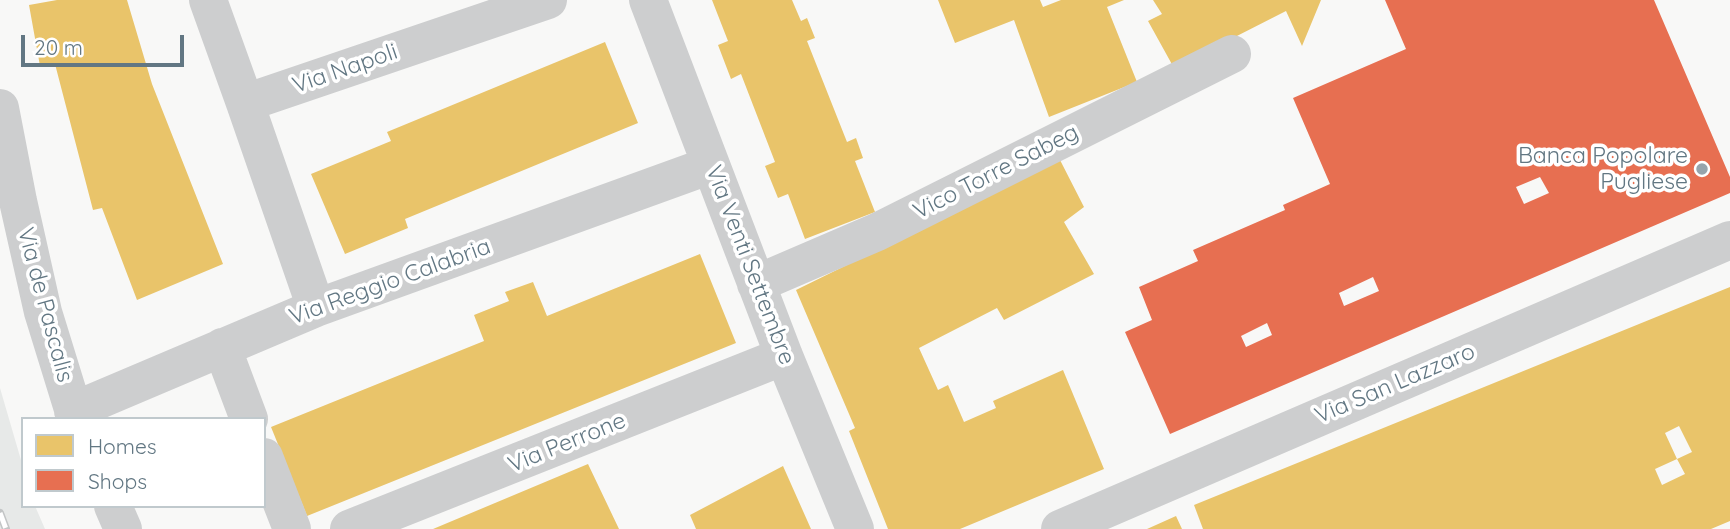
<!DOCTYPE html>
<style>
body{margin:0}
#map{position:relative;width:1730px;height:529px;overflow:hidden;background:#f8f8f7;font-family:Quicksand,sans-serif}
canvas{display:block}
.legend{position:absolute;left:21px;top:417px;width:245px;height:91px;box-sizing:border-box;background:#fff;border:2px solid #c0c9cd;margin:0;padding:9px 12px;list-style:none;font-size:21px;color:#627783}
.legend li{display:flex;align-items:center;gap:14px;height:35px}
.legend b{width:35px;border:2px solid #c0c9cd}
.scale{position:absolute;left:21px;top:35px;width:163px;height:32px;box-sizing:border-box;border:4px solid #627783;border-top:0;padding-left:9px;font-size:21px;line-height:24px;white-space:nowrap;color:#627783;-webkit-text-stroke:5px #fff;paint-order:stroke}
</style>
<div id="map">
<canvas width="1730" height="529"></canvas>
<ul class="legend">
<li><b style="height:19px;background:#e9c46a"></b>Homes</li>
<li><b style="height:19px;background:#e76f51"></b>Shops</li>
</ul>
<div class="scale">20 m</div>
</div>
<script>
const ctx = document.querySelector('canvas').getContext('2d');
ctx.lineJoin = 'round';
function paint(path, color) { ctx.fillStyle = color; ctx.fill(path, 'evenodd'); }
const shape = rows => new Path2D(rows.map(r => 'M' + r).join(''));
function stroke(path, color, width, dash) { ctx.strokeStyle = color; ctx.lineWidth = width; ctx.lineCap = dash ? 'butt' : 'round'; ctx.setLineDash(dash || []); ctx.stroke(path); }
function drawText(font, color, halo, rows, align = 'center') {
  ctx.font = font + ' Quicksand,sans-serif'; ctx.lineWidth = 7; ctx.setLineDash([]); ctx.textBaseline = 'middle'; ctx.strokeStyle = halo; ctx.fillStyle = color; for (const [text, x, y, turn = 0] of rows) {
    ctx.save(); ctx.translate(x, y); ctx.rotate((+turn || 0) * Math.PI / 180); ctx.textAlign = isNaN(turn) ? turn : align; if (halo) ctx.strokeText(text, 0, 0); ctx.fillText(text, 0, 0); ctx.restore();
  }
}
const built = shape([
 [0,388,23,467,23,506,35,506,45,529,0,529]
]);
const homes = shape([
 [57,0,127,0,152,84,223,264,137,300,102,208,93,210,55,64,40,66,29,5],
 [712,0,792,0,801,21,807,18,815,38,807,41,847,142,856,138,863,158,855,161,875,212,805,239,788,194,778,198,765,166,775,162,741,74,731,79,718,45,728,41],
 [938,0,1040,0,1043,7,1061,0,1124,0,1107,7,1137,82,1049,117,1014,20,955,43],
 [1153,0,1321,0,1302,46,1286,11,1174,68,1148,21,1162,14],
 [605,42,638,123,405,219,408,228,345,254,311,174,391,141,387,132],
 [1060,160,1084,207,1064,222,1094,274,1004,320,997,308,919,348,938,390,948,385,964,422,996,408,993,401,1063,370,1104,469,960,529,888,529,849,431,855,428,796,290],
 [700,254,736,343,307,516,271,427,484,341,474,315,509,301,505,292,533,282,547,316],
 [1730,287,1730,521,1711,529,1203,529,1194,505],
 [1679,426,1692,452,1677,459,1685,474,1662,485,1655,469,1677,459,1665,433],
 [588,464,619,529,433,529],
 [783,466,811,529,696,529,690,515],
 [1176,516,1182,529,1147,529]
]);
const shops = shape([
 [1385,0,1654,0,1730,177,1730,193,1170,434,1125,332,1152,320,1139,287,1198,261,1193,250,1285,210,1283,205,1330,184,1293,98,1406,49],
 [1540,177,1549,193,1524,204,1516,187],
 [1373,277,1379,291,1344,306,1339,293],
 [1267,323,1272,335,1246,347,1241,336]
]);
const minor = shape([
 [208,0,245,103,548,0],
 [648,0,784,356,855,529],
 [245,103,316,308],
 [0,108,18,201,43,312,76,419],
 [756,284,877,232,1232,54],
 [222,347,249,419],
 [73,411,316,308,711,165],
 [264,457,292,529],
 [113,506,123,529],
 [349,529,784,356],
 [1060,529,1730,240]
]);
const rail = shape([
 [0,513,6,529]
]);
const markers = [
 [1702,169,7,"#96a4ac"]
];
const streetNames = [
 ["Via Napoli",345,69,-19],
 ["Vico Torre Sabeg",996,172,-27],
 ["Via Venti Settembre",750,265,69],
 ["Via Reggio Calabria",390,282,-20],
 ["Via de Pascalis",45,305,75],
 ["Via San Lazzaro",1395,384,-23],
 ["Via Perrone",567,443,-22]
];
const poiNames = [
 ["Banca Popolare",1688,156],
 ["Pugliese",1688,182]
];
paint(built, '#e7e9e8');
paint(homes, '#e9c46a');
paint(shops, '#e76f51');
stroke(minor, '#cdcecf', 38);
stroke(rail, '#c3c5c6', 8);
stroke(rail, '#fff', 5, [16]);
for (const [x, y, r, color] of markers) { const dot = new Path2D(); dot.arc(x, y, r, 0, 2 * Math.PI); ctx.fillStyle = color; ctx.fill(dot); stroke(dot, '#fff', 2.5); }
drawText('23px', '#627783', '#fff', streetNames);
drawText('23px', '#627783', '#fff', poiNames, 'right');
</script>
